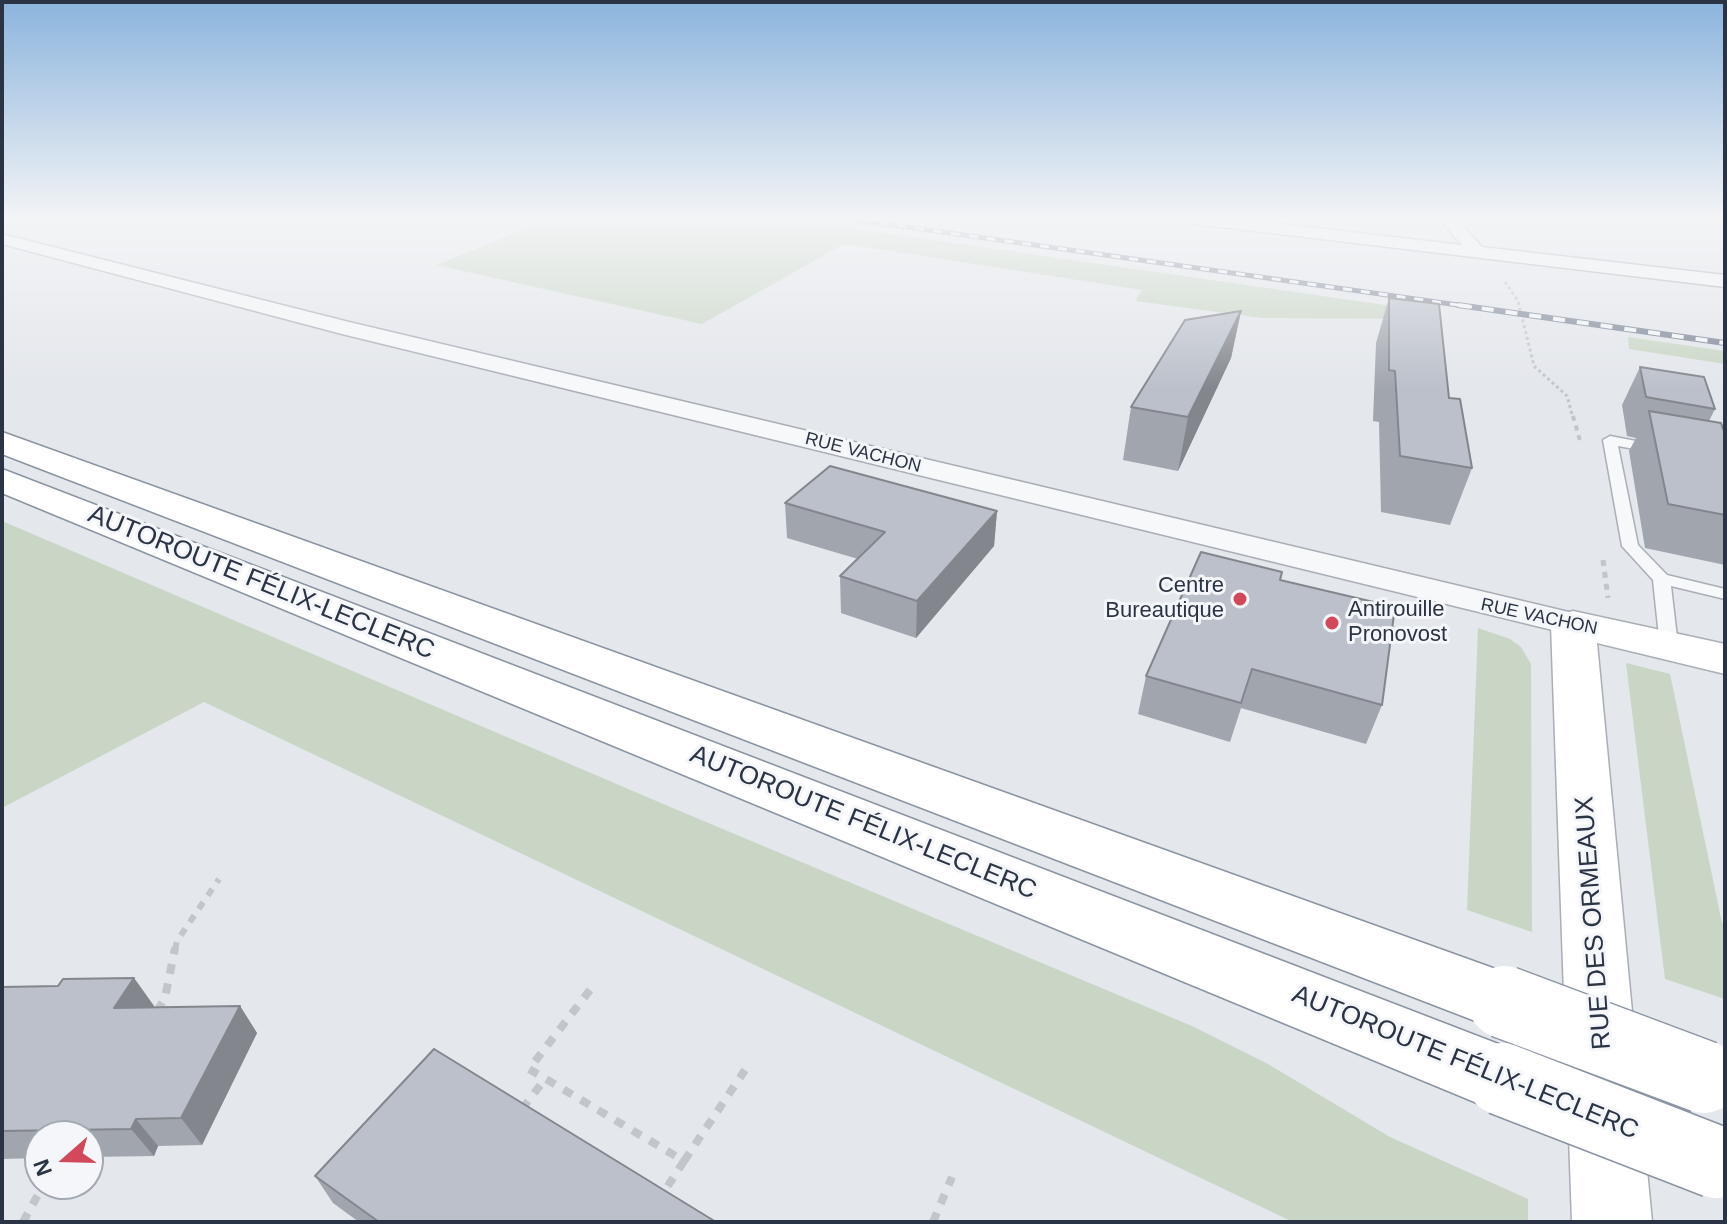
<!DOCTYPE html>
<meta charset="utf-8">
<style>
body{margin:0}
#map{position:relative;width:1727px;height:1224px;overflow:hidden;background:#e4e7ec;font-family:Helvetica,sans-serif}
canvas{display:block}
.frame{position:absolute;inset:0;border:4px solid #2b3445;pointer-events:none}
.north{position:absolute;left:24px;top:1120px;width:80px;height:80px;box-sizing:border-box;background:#f4f6f9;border:2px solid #a4a8b1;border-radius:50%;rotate:250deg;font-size:22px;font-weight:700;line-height:32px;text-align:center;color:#2b3445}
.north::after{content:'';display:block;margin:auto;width:28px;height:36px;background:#d1495b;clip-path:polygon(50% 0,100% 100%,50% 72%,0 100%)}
</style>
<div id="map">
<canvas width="1727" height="1224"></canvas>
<div class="frame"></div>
<div class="north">N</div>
</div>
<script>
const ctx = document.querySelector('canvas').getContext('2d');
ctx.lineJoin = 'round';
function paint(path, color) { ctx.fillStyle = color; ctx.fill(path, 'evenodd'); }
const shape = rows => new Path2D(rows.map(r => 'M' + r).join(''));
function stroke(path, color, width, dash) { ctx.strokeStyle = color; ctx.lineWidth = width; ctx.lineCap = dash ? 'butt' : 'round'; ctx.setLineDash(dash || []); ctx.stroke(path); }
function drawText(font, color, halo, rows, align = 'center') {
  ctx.font = font + ' Helvetica,sans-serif'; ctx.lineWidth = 6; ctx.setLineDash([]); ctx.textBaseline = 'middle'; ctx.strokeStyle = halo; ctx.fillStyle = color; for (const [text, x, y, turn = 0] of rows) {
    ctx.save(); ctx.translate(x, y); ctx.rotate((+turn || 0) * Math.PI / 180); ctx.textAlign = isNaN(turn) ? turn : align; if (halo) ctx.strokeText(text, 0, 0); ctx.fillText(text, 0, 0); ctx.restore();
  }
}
const green = shape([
 [553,218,780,218,1427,311,1424,319,1262,318,1135,301,1142,290,844,244,702,324,436,265],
 [1628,337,1725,351,1725,364,1629,349],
 [2,521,668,806,1192,1026,1268,1064,1390,1137,1528,1199,1528,1222,1293,1222,204,702,2,808],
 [1478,628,1510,639,1521,647,1531,664,1532,932,1467,910],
 [1626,663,1670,674,1722,923,1725,925,1725,999,1665,979]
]);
const pathFar4 = shape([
 [1505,282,1518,301,1534,366,1567,396,1573,418]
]);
const pathFar3 = shape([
 [1573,416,1580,441]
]);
const pathFar2 = shape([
 [1603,560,1608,598]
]);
const pathFar1 = shape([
 [175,950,177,941,219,879]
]);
const path = shape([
 [590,990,529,1069,684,1161,662,1195],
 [157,1011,165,998,175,948],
 [522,1109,545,1079],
 [684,1161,745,1070],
 [23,1222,44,1184],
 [933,1222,952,1177]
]);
const lane = shape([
 [1610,436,1657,445,1664,449,1657,453,1618,446,1638,545,1667,575,1725,589,1725,599,1671,586,1678,646,1676,650,1662,650,1660,646,1653,580,1622,546,1603,440,1610,436]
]);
const street = shape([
 [1179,218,1230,218,1462,245,1439,218,1456,218,1482,247,1725,275,1725,287,1187,223,1179,218],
 [2,234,345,321,1573,613,1586,616,1591,624,1586,632,1573,635,342,334,2,244,2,234]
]);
const secondary = shape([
 [1573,611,1725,644,1725,674,1597,643,1652,1222,1572,1222,1551,624,1557,615,1573,611]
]);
const highway = shape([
 [2,432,1504,972,1528,981,1538,1002,1528,1023,1504,1032,2,454,2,432],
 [2,469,1527,1055,1538,1079,1527,1103,1502,1113,1477,1103,2,493,2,469]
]);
const railFar1 = shape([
 [844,218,1472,307]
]);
const rail = shape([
 [1458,305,1725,343]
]);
const highwayBridge = shape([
 [1504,1002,1704,1077],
 [1502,1079,1716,1162]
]);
const wall = shape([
 [1389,298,1449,398,1472,468,1450,525,1381,512,1379,422,1373,421,1376,343],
 [1241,311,1231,358,1178,471,1123,460,1131,407],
 [1640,367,1715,409,1709,421,1725,434,1725,565,1645,548,1629,451,1636,438,1627,436,1622,405],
 [785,503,997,511,994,546,916,638,841,613,840,576,858,559,787,538],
 [1280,580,1382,705,1366,744,1241,708,1230,742,1138,714,1146,676],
 [134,978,154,1006,153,1007,240,1006,257,1033,202,1145,158,1146,154,1156,88,1157,88,1136,40,1136,40,1158,2,1159,2,987,58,986],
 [315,1176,716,1222,359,1222,333,1203]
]);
const shadedWall = shape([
 [1241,311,1231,358,1178,471,1188,417],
 [997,511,994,546,916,638,917,601],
 [134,978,154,1006,135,1036,114,1008],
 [240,1006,257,1033,202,1145,181,1118],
 [136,1119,158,1146,154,1156,131,1129]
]);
const building = shape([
 [1389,298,1439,304,1449,398,1460,399,1472,468,1400,456,1395,371,1389,370,1389,298],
 [1241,311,1188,417,1131,407,1185,320,1241,311],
 [1640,367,1704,377,1715,409,1646,397,1640,367],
 [1649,411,1721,423,1725,434,1725,515,1668,504,1649,411],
 [830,466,997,511,917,601,840,576,885,532,785,503,830,466],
 [1201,552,1282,572,1280,580,1395,607,1382,705,1252,669,1241,703,1146,676,1201,552],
 [134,978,114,1008,240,1006,181,1118,136,1119,131,1129,2,1131,2,987,58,986,63,979,134,978],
 [434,1049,716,1222,379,1222,315,1176,434,1049]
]);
const markers = [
 [1240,599,8,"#d1495b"],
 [1332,623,8,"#d1495b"]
];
const farStreetnames = [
 ["RUE VACHON",863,453,14],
 ["RUE VACHON",1539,617,12]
];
const poiNames = [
 ["Centre",1224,586],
 ["Bureautique",1224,611],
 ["Antirouille",1348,610,"left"],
 ["Pronovost",1348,635,"left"]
];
const nearStreetnames = [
 ["AUTOROUTE FÉLIX-LECLERC",261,583,22],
 ["AUTOROUTE FÉLIX-LECLERC",863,823,22],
 ["RUE DES ORMEAUX",1594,923,-94],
 ["AUTOROUTE FÉLIX-LECLERC",1465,1063,22]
];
paint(green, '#c9d6c5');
stroke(lane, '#a9aeb7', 3);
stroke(street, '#a9aeb7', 3);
stroke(secondary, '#a9aeb7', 3);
stroke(highway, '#8b94a3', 3);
stroke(pathFar4, '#c2c5cb', 3, [3, 3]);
stroke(pathFar3, '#c2c5cb', 4, [5, 5]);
stroke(pathFar2, '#c2c5cb', 5, [6, 6]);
stroke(pathFar1, '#c2c5cb', 6, [8, 8]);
stroke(path, '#c2c5cb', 8, [10, 10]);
paint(lane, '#f7f8fa');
paint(street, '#f7f8fa');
paint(secondary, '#fff');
paint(highway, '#fff');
stroke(railFar1, '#7d8696', 5);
stroke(rail, '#7d8696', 6);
stroke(railFar1, '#f4f6f9', 3, [9]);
stroke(rail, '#f4f6f9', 4, [12]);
stroke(highwayBridge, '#8b94a3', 75, []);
stroke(highwayBridge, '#fff', 72);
paint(wall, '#a1a5ae');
paint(shadedWall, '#83868d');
paint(building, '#bbc0ca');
stroke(building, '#83868d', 2);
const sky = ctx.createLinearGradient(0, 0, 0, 389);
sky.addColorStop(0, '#8bb4dd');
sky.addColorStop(0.56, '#f3f4f6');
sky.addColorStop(1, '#f3f4f600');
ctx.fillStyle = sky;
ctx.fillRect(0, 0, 1727, 389);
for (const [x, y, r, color] of markers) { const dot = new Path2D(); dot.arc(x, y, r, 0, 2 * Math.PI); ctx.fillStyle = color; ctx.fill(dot); stroke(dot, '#f4f6f9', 3); }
drawText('18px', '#2b3445', '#f4f6f9', farStreetnames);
drawText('22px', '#2b3445', '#f4f6f9', poiNames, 'right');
drawText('26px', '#2b3445', '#f4f6f9', nearStreetnames);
</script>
